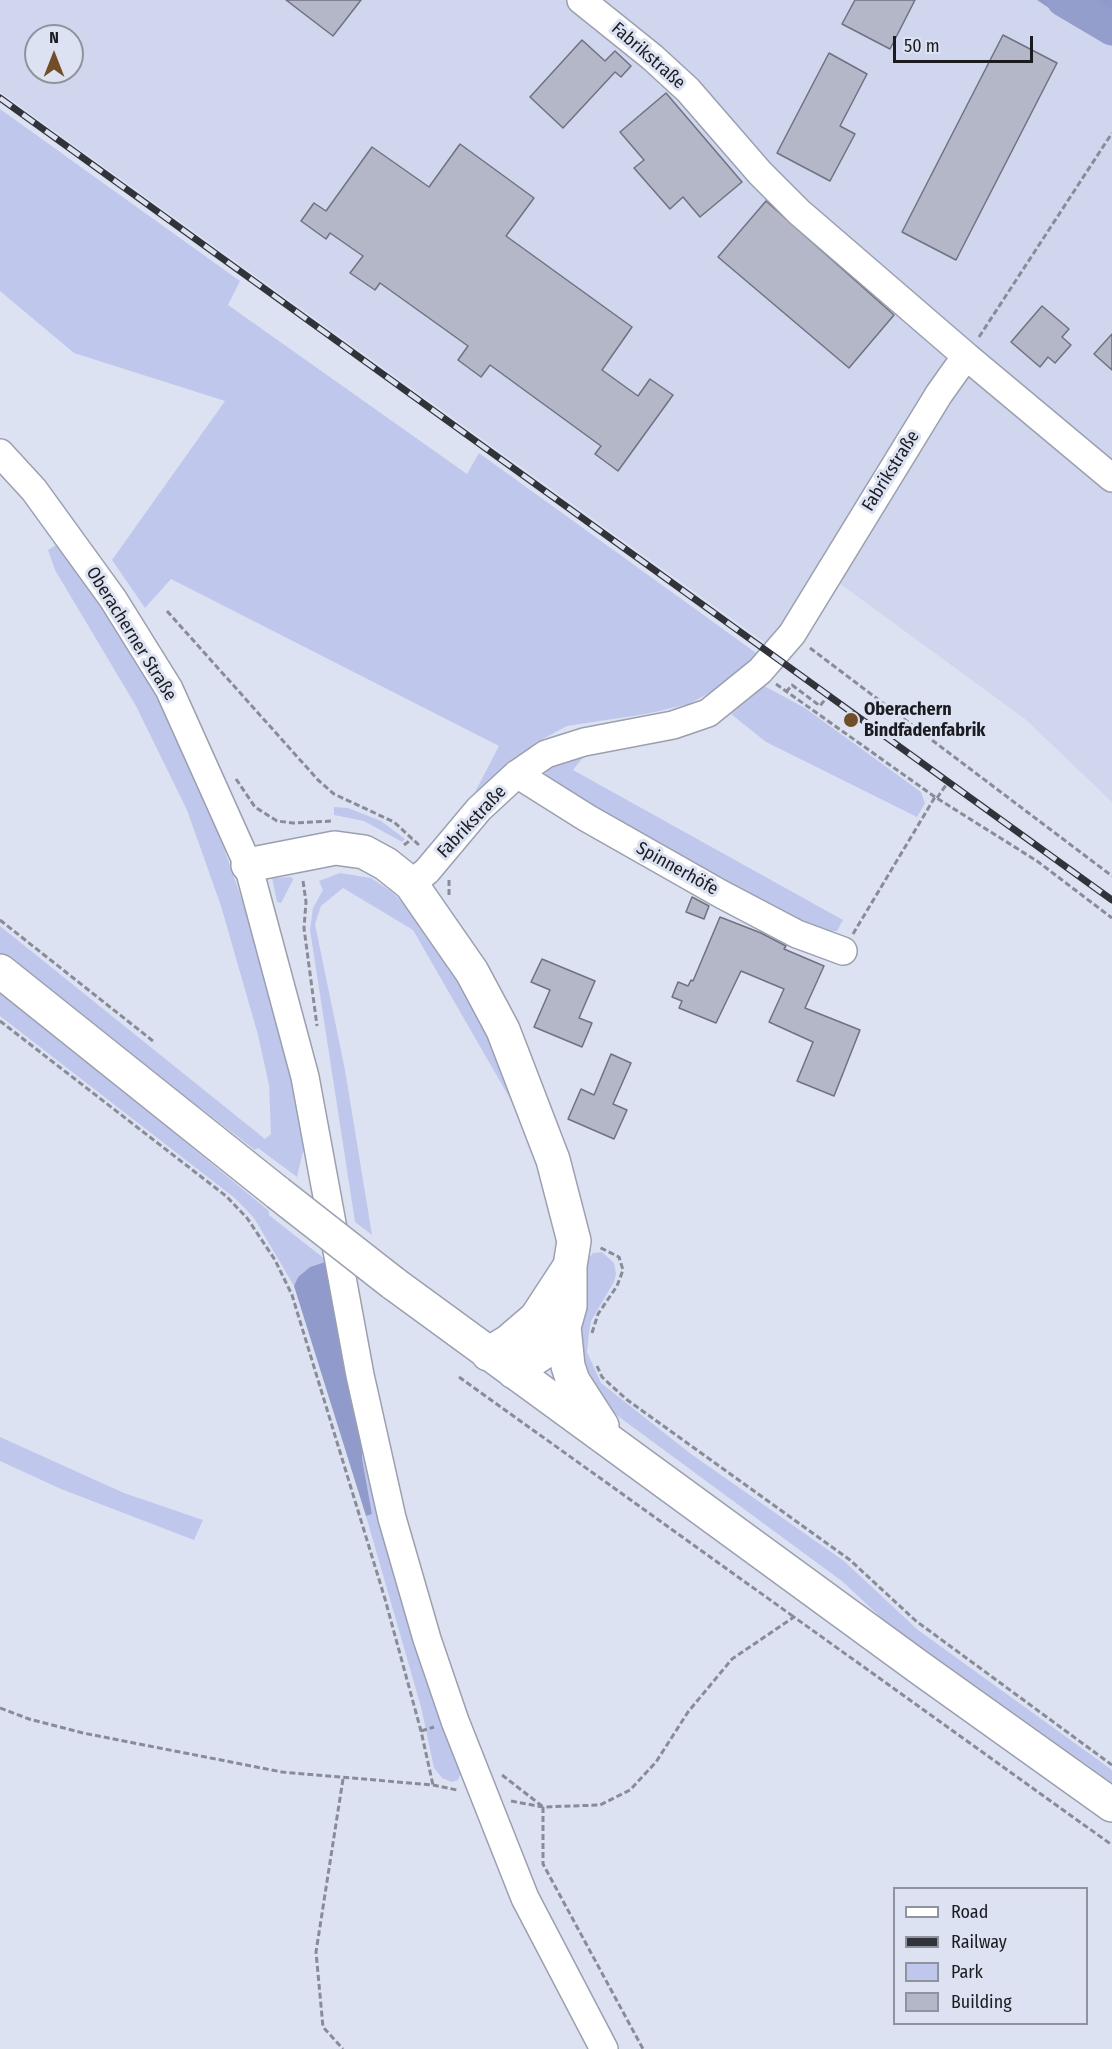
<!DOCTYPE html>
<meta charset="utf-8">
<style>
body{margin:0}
#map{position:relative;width:1112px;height:2049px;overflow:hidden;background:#dde2f2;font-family:"Fira Sans Condensed",sans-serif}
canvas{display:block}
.legend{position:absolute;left:893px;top:1887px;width:195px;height:138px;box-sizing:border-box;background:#dde2f2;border:2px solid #8f939e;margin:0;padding:8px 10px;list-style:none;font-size:18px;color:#1a1c21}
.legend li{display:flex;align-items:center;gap:12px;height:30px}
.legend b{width:30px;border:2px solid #8f939e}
.north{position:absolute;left:24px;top:24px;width:60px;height:60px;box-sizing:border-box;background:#dde2f2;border:2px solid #8f939e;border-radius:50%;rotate:0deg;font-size:16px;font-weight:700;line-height:24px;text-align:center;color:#1a1c21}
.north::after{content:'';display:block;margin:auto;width:21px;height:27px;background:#714d28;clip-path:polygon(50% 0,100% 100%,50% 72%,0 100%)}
.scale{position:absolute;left:893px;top:36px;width:140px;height:27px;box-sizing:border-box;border:3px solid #1a1c21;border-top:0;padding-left:8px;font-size:18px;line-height:21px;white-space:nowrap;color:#1a1c21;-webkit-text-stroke:4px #dde2f2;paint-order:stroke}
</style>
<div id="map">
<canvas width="1112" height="2049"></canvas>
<ul class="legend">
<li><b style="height:8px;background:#fff"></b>Road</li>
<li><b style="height:8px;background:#303339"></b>Railway</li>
<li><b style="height:16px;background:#bfc8ec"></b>Park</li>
<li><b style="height:16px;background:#b3b7c7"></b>Building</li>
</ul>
<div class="north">N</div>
<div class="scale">50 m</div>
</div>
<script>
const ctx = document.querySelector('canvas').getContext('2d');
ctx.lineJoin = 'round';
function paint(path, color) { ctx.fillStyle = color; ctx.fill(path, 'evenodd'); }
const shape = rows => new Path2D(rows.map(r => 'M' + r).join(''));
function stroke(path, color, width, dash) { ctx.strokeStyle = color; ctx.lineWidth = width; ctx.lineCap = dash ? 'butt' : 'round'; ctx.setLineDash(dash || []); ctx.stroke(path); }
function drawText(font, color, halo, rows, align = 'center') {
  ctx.font = font + ' "Fira Sans Condensed",sans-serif'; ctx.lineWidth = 6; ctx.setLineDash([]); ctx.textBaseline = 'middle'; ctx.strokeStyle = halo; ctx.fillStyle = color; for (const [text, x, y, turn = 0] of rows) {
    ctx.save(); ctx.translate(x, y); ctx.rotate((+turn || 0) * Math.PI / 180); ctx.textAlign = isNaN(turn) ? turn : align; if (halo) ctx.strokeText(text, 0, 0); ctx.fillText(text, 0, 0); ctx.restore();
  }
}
const built = shape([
 [0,0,1037,0,1077,27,1112,45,1112,802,1025,719,839,583,785,657,0,92],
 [36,36,72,36,72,72,36,72]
]);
const green = shape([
 [0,109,240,281,228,305,467,474,479,453,759,655,720,687,689,704,646,714,567,726,537,742,475,792,499,746,171,579,145,608,112,560,225,401,74,353,0,291],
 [61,542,167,712,210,809,253,931,292,1065,305,1143,297,1177,258,1148,255,1150,0,954,0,926,265,1139,271,1134,269,1085,258,1035,221,906,187,810,136,706,55,570,48,550],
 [764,686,805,708,921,792,925,803,917,817,766,742,731,714],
 [588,751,573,770,843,920,837,931,820,932,589,813,544,777,550,764],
 [334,807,348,808,381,821,405,839,402,842,364,821,334,815],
 [340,873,371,878,392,892,416,916,485,1016,520,1116,413,930,343,888,321,906,315,924,345,1070,372,1235,355,1222,310,930,313,908,323,890,319,881],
 [292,877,293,880,281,903,277,902,272,878],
 [0,989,269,1211,269,1215,326,1260,325,1262,310,1267,298,1277,294,1286,254,1218,236,1199,0,1016],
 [602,1252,614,1263,616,1274,614,1282,591,1321,589,1333,587,1352,601,1383,691,1454,844,1561,918,1630,1112,1770,1112,1789,905,1640,843,1582,607,1408,574,1358,587,1260,593,1253],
 [364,1436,461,1772,458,1780,452,1782,442,1778,434,1768,421,1707,366,1516,372,1514,362,1458],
 [0,1437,124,1493,203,1520,194,1540,61,1489,0,1461]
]);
const forest = shape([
 [1037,0,1112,0,1112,45,1077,27],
 [325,1262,332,1272,364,1436,362,1458,372,1514,366,1516,294,1286,298,1277,310,1267]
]);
const river = shape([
 [1063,0,1112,29]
]);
const building = shape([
 [286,0,361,0,333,36,286,0],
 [855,0,915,0,890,49,842,24,855,0],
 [1003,35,1057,63,956,260,902,232,1003,35],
 [582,40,605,61,615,51,631,66,621,77,615,72,563,128,530,97,582,40],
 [829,53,867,74,840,126,855,134,830,181,777,153,829,53],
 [666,93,742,182,700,217,683,197,670,209,634,168,644,160,620,132,666,93],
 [460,144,534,198,506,236,632,327,602,370,638,396,650,379,673,395,618,471,595,454,601,446,490,365,481,377,458,360,468,346,380,283,375,290,350,273,363,256,330,233,326,239,301,221,314,203,326,211,372,147,429,187,460,144],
 [766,201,894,315,849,368,718,257,766,201],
 [1042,306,1069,329,1062,337,1071,345,1055,363,1048,357,1040,367,1011,342,1042,306],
 [1112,334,1112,370,1094,354,1112,334],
 [692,897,709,906,704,919,686,912,692,897],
 [720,917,761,933,786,946,784,949,824,966,805,1008,860,1030,834,1096,797,1081,813,1042,769,1022,784,989,741,971,716,1023,679,1008,682,1001,672,997,678,982,688,986,691,980,693,981,720,917],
 [542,959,595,981,579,1018,592,1023,582,1047,534,1027,550,990,531,982,542,959],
 [611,1054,631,1063,613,1104,627,1110,614,1139,568,1119,581,1089,594,1095,611,1054]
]);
const path = shape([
 [979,337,1112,133],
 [167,611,318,780,334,794,394,822,420,846],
 [810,648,1112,876],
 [776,684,935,797,1037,861,1112,918],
 [786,692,792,685,820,706,826,698],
 [236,779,255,807,277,821,293,823,333,821],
 [937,798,946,785],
 [404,845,412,839],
 [449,880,449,895],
 [303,881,306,902,304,928,317,1026],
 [0,920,153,1041],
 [853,934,935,797],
 [0,1021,226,1196,247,1218,275,1260,292,1295,385,1599,421,1731,433,1785],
 [592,1333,598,1314,617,1286,623,1270,619,1257,599,1247],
 [597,1366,602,1377,626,1399,850,1560,916,1621,1112,1765],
 [459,1377,794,1617],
 [0,1708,29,1719,83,1733,282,1772,433,1785,457,1790],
 [421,1731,434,1727],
 [502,1775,542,1806],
 [343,1779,316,1952,323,2027,343,2049],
 [511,1801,543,1807,600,1805,630,1790,656,1762,688,1712,732,1659,794,1617,1112,1845],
 [543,1807,543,1864,643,2049]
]);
const minor = shape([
 [966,356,1112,478],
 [0,453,34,490,113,599,169,689,248,865,305,1077,360,1375,392,1518,427,1639,455,1721,525,1898,604,2049],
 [517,774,587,818,721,894,797,934,843,951],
 [411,884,427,871,479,809,517,774,546,754,584,742,673,725,708,713,760,671,792,634,939,394,966,356,799,212,760,173,688,90,652,57,581,0]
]);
const major = shape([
 [248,865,335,848,364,852,386,864,411,884,472,972,503,1030,553,1160,574,1241,570,1266,570,1306,564,1327,550,1348,514,1372],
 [0,971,278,1193],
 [393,1283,920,1668,1112,1805],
 [564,1327,568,1366,573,1381,602,1426],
 [488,1354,508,1342,536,1318,570,1266]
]);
const rail = shape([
 [0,98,1112,900]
]);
const majorBridge = shape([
 [278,1193,393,1283]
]);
const markers = [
 [851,720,8,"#714d28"]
];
const streetNames = [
 ["Fabrikstraße",648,56,41],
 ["Fabrikstraße",891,471,-58],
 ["Oberacherner Straße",131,634,58],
 ["Fabrikstraße",472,822,-47],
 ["Spinnerhöfe",677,869,29]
];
const poiNames = [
 ["Oberachern",864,710],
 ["Bindfadenfabrik",864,731]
];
paint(built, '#d0d6ee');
paint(green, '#bfc8ec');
paint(forest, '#919bcb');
stroke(river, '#939ecd', 33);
paint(building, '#b3b7c7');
stroke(building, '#6f7281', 1.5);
stroke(minor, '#9b9faf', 30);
stroke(major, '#9b9faf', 36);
stroke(path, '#898c98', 3, [6, 3]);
stroke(minor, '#fff', 27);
stroke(major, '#fff', 33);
stroke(rail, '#303339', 7);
stroke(rail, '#dde2f2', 4.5, [14]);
stroke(majorBridge, '#9b9faf', 36, []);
stroke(majorBridge, '#fff', 33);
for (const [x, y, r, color] of markers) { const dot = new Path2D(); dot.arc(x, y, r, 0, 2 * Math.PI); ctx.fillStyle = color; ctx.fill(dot); stroke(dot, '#dde2f2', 2); }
drawText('18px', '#1a1c21', '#dde2f2', streetNames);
drawText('bold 18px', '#1a1c21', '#dde2f2', poiNames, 'left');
</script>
